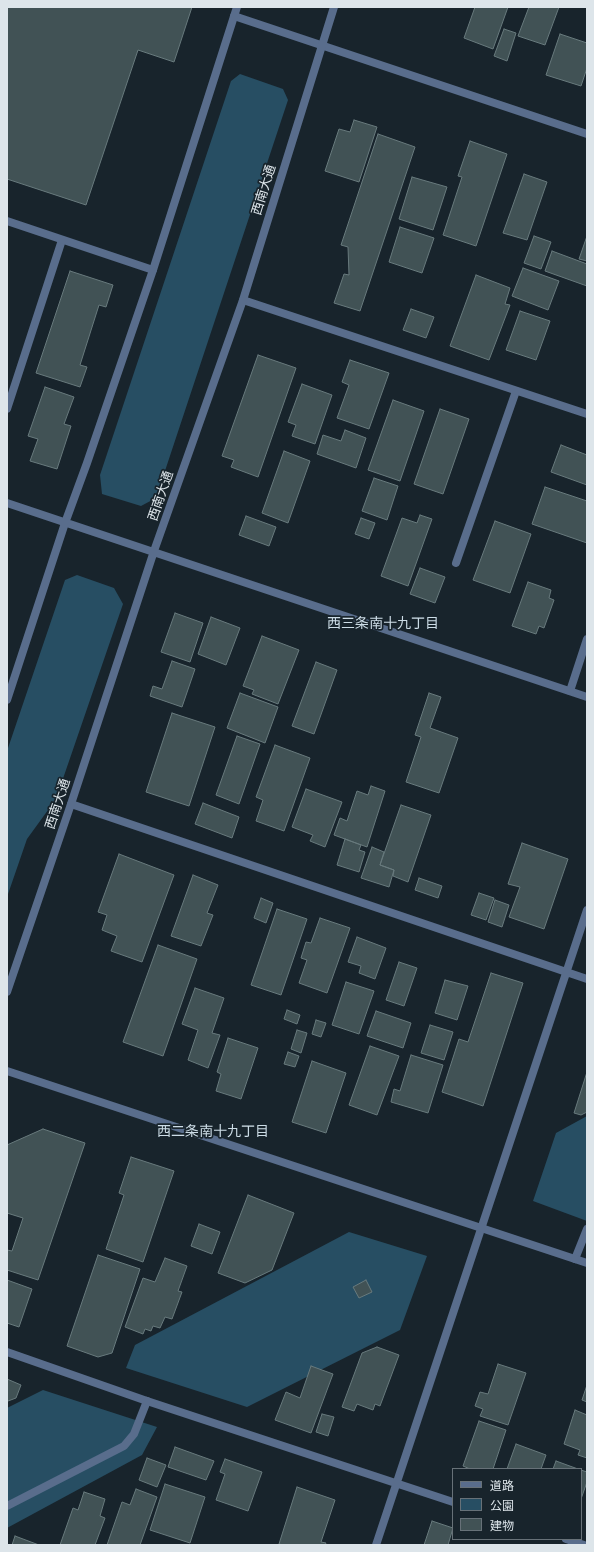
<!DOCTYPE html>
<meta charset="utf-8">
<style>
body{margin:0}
#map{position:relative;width:594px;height:1552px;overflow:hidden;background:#18242c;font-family:"Work Sans","Noto Sans JP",sans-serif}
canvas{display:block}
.frame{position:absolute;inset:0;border:8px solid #dde5ea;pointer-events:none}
.legend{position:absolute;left:452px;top:1468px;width:130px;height:72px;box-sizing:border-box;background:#18242c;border:1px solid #677178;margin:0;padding:5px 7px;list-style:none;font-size:12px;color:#dde5ea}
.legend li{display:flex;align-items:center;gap:8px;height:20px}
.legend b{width:20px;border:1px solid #677178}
</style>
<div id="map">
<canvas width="594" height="1552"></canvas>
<div class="frame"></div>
<ul class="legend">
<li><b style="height:5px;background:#596d8c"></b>道路</li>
<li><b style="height:11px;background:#274e63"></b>公園</li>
<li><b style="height:11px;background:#415255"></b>建物</li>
</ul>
</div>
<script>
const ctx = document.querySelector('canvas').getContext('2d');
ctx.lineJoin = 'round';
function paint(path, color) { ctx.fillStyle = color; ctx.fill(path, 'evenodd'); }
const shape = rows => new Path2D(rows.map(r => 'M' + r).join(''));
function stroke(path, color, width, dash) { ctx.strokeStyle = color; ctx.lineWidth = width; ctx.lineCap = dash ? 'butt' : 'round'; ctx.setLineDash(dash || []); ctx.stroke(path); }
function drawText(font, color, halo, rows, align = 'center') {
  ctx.font = font + ' "Work Sans","Noto Sans JP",sans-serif'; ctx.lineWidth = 3.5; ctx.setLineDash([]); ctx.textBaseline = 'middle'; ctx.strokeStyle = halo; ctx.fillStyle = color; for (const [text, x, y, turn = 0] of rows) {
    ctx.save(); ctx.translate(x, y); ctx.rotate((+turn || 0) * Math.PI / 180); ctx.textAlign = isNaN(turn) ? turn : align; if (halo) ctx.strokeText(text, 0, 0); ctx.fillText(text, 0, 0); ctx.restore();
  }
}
const green = shape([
 [240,74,283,89,288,100,156,498,141,506,102,494,100,475,231,81],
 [77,575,114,588,123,604,56,799,27,839,7,897,7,751,65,580],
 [587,1116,587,1221,533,1201,556,1133],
 [349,1232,427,1256,400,1330,247,1407,126,1368,135,1345],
 [43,1390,157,1427,142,1455,7,1528,7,1408]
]);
const building = shape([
 [7,7,192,7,174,62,138,50,86,205,7,179,7,7],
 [475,7,508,7,493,49,464,38,475,7],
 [529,7,559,7,545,45,518,36,529,7],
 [504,29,516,33,507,61,494,56,504,29],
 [560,34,587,43,587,68,581,86,546,75,560,34],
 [354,120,377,127,359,182,325,171,339,129,350,132,354,120],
 [378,134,415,147,360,311,334,303,344,274,349,275,348,247,341,245,378,134],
 [470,141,507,154,476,246,443,235,462,177,458,176,470,141],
 [524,174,547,182,527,240,503,233,524,174],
 [412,177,447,187,433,230,399,219,412,177],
 [400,227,434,238,422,273,389,262,400,227],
 [534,236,551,242,541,269,524,263,534,236],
 [587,236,587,261,579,259,587,236],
 [552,251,587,264,587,286,545,271,552,251],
 [523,268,559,281,548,310,512,296,523,268],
 [70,271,113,285,106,307,99,305,80,365,87,367,80,387,36,373,70,271],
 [476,275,510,288,505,304,510,305,489,360,450,346,476,275],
 [411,309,434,317,426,338,403,330,411,309],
 [520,311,550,321,536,360,506,350,520,311],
 [258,355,296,368,258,477,231,467,234,460,222,456,258,355],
 [350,360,389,373,369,429,337,418,349,385,342,382,350,360],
 [302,384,332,395,315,444,292,436,296,425,288,422,302,384],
 [45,387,74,397,64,424,71,426,57,469,30,461,38,439,28,436,45,387],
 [393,400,424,411,400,481,368,470,393,400],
 [440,409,469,419,443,494,414,484,440,409],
 [345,430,366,438,356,468,317,454,323,435,341,441,345,430],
 [561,445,587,455,587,485,551,472,561,445],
 [284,451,310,461,288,523,262,513,284,451],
 [374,478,398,486,387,520,362,511,374,478],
 [545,487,587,501,587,543,532,524,545,487],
 [420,515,432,519,408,586,381,576,402,518,417,523,420,515],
 [246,516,276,527,269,546,239,535,246,516],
 [361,518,375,523,369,539,355,534,361,518],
 [495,521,531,534,510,593,473,580,495,521],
 [420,568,445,577,435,603,410,594,420,568],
 [528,582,551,590,549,598,554,600,544,628,539,626,536,634,512,626,528,582],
 [175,613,203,623,190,662,161,652,175,613],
 [211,617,240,628,226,665,198,654,211,617],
 [262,636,299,650,278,704,252,694,254,690,243,686,262,636],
 [172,661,195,669,182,707,150,696,153,686,162,689,172,661],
 [316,662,337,670,314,734,292,726,316,662],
 [240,693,278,707,265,743,227,728,240,693],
 [429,693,441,697,430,728,458,738,439,793,406,782,421,737,415,735,429,693],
 [172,713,215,727,189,806,146,792,172,713],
 [237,736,260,744,239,804,216,795,237,736],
 [275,745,310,758,284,831,256,821,263,800,256,797,275,745],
 [371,786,385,791,367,847,334,835,340,818,347,821,357,791,368,795,371,786],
 [306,789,342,802,325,847,310,841,313,835,292,827,306,789],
 [203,803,239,817,232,838,195,824,203,803],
 [401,805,431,815,408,882,393,876,394,870,380,865,401,805],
 [345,839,361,845,359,850,365,852,359,872,337,865,345,839],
 [522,843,568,859,544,929,509,917,520,887,508,884,522,843],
 [372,847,384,852,380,865,394,870,389,887,361,878,372,847],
 [119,854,174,875,142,962,111,951,117,936,102,930,107,915,98,912,119,854],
 [193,875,218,885,207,913,213,915,201,946,171,936,193,875],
 [419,878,442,886,438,898,415,890,419,878],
 [479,893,494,898,486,920,471,915,479,893],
 [261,898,273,903,266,923,254,918,261,898],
 [495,900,509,905,502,927,488,922,495,900],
 [277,909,307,919,281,995,251,985,277,909],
 [320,918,350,928,327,993,299,983,307,960,301,958,306,942,311,943,320,918],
 [357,937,386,948,375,979,359,973,361,966,348,962,357,937],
 [158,945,197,959,163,1056,123,1042,158,945],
 [399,962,417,968,404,1006,386,1000,399,962],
 [491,973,523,983,483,1106,442,1092,459,1039,468,1042,491,973],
 [445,980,468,986,457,1020,435,1013,445,980],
 [346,982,374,991,359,1034,332,1025,346,982],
 [195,988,224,998,212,1033,220,1035,208,1068,188,1060,198,1030,182,1024,195,988],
 [287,1010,300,1015,297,1024,284,1019,287,1010],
 [376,1011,411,1023,403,1048,367,1036,376,1011],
 [316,1020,326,1023,321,1037,312,1034,316,1020],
 [430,1025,453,1032,444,1060,421,1053,430,1025],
 [297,1030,307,1033,301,1053,291,1049,297,1030],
 [228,1038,258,1048,241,1099,216,1091,221,1074,217,1072,228,1038],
 [370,1046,399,1056,377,1115,349,1105,370,1046],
 [288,1052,299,1056,295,1067,284,1064,288,1052],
 [411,1055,443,1065,428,1113,391,1102,394,1089,400,1091,411,1055],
 [312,1061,346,1073,326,1133,292,1122,312,1061],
 [587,1072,587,1112,581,1115,574,1113,587,1072],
 [43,1129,85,1143,38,1280,7,1270,7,1250,12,1251,23,1218,7,1213,7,1145,43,1129],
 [131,1157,174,1171,143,1262,106,1249,124,1195,119,1193,131,1157],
 [248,1195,294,1213,272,1270,245,1283,218,1273,248,1195],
 [199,1224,220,1232,212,1254,191,1246,199,1224],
 [98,1255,140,1269,112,1353,98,1357,67,1346,98,1255],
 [165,1258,187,1266,178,1291,182,1292,172,1319,165,1317,160,1328,153,1326,151,1331,145,1329,143,1334,125,1327,143,1278,155,1282,165,1258],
 [7,1280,32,1289,19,1327,7,1323,7,1280],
 [366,1280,372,1292,359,1298,353,1287,366,1280],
 [377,1347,399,1355,380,1406,375,1404,373,1410,357,1404,354,1411,342,1407,362,1353,377,1347],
 [498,1364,526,1373,508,1425,480,1416,483,1409,475,1406,480,1392,488,1394,498,1364],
 [311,1366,333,1374,311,1433,275,1420,286,1392,300,1398,311,1366],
 [7,1379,21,1385,16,1398,8,1401,7,1401,7,1379],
 [587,1385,587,1402,582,1400,587,1385],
 [575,1410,587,1415,587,1458,578,1455,580,1450,564,1444,575,1410],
 [322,1414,334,1417,328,1436,316,1432,322,1414],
 [479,1421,506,1430,493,1469,470,1469,463,1466,479,1421],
 [516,1444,546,1455,541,1469,507,1469,516,1444],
 [175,1447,214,1461,206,1480,168,1467,175,1447],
 [147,1458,166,1465,157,1487,139,1480,147,1458],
 [225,1459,262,1472,248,1511,216,1500,225,1474,220,1472,225,1459],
 [556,1461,578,1469,553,1469,556,1461],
 [581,1470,587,1472,587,1482,581,1499,581,1470],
 [165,1484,205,1497,190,1543,150,1530,165,1484],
 [297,1487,335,1500,321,1542,326,1543,325,1545,283,1545,279,1544,297,1487],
 [136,1489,157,1497,140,1545,107,1545,122,1502,130,1505,136,1489],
 [84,1492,105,1499,100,1516,105,1518,95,1545,60,1545,73,1508,78,1510,84,1492],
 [432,1521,453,1528,448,1545,424,1545,432,1521],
 [15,1536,39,1545,12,1545,15,1536]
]);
const service = shape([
 [7,409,62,240],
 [456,563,516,391],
 [570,691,587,639],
 [575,1259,587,1229],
 [7,1506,124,1446,134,1434,147,1401]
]);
const minor = shape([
 [234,16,587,134],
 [7,221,153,270],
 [243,300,587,414],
 [71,804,587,979],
 [7,1352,147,1401,453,1502],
 [566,1539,584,1545],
 [376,1545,587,910]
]);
const tertiary = shape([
 [7,503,587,697],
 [7,700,65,523,87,463,153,270,237,7],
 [7,992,71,804,154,551,243,300,334,7],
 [7,1071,587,1263]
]);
const streetNames = [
 ["西南大通",264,190,-73],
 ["西南大通",161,496,-71],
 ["西南大通",58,804,-72]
];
const neighbourhoodNames = [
 ["西三条南十九丁目",383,624],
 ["西二条南十九丁目",213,1132]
];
paint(green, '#274e63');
paint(building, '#415255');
stroke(building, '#687a7d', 1);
stroke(service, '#596d8c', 8);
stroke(minor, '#596d8c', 8);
stroke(tertiary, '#596d8c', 8);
drawText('13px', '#dde5ea', '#18242c', streetNames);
drawText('14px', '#ccdce6', '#18242c', neighbourhoodNames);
</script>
